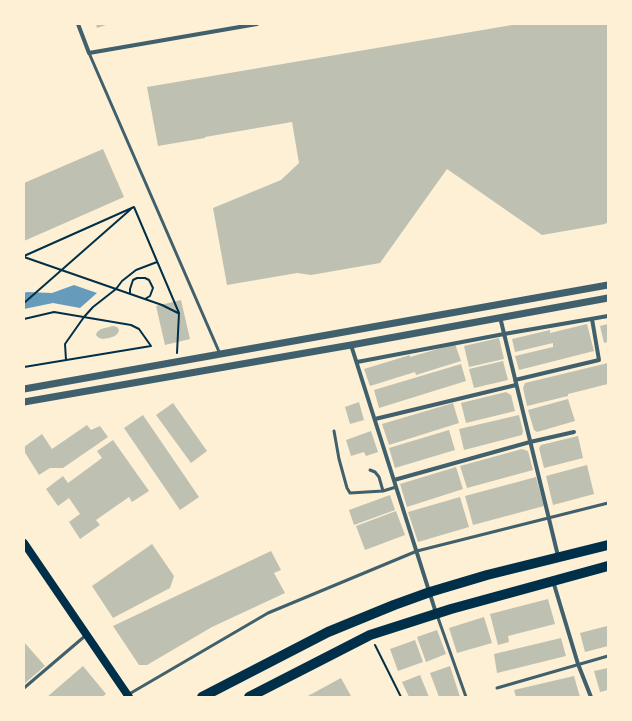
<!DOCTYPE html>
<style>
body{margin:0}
#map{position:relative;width:632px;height:721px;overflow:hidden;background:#fdf0d5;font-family:"PT Serif",serif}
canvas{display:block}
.frame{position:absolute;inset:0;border:25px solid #fdf0d5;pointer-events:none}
</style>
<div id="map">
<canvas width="632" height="721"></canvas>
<div class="frame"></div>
</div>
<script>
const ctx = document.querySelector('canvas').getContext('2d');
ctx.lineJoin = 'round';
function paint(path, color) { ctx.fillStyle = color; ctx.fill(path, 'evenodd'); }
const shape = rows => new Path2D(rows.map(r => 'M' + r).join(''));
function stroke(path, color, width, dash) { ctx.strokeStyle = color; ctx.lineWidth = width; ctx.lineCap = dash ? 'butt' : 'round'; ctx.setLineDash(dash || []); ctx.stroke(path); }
const water = shape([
 [74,285,97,293,80,308,53,303,24,309,24,293,27,292,52,293]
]);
const building = shape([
 [96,24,109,24,97,28],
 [518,24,608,24,608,222,605,224,542,235,447,169,380,263,311,275,297,273,227,285,213,208,281,180,299,163,292,122,205,137,205,138,158,146,147,87],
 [103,149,124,197,24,241,24,183],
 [181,300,190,339,165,345,156,306],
 [587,324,594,351,519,370,515,356,553,347,553,343,515,352,512,339,550,330,550,333],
 [608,324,608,342,604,343,600,326],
 [113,326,117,327,119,330,118,333,115,336,109,338,103,339,99,338,96,335,97,332,101,329],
 [499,338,504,359,469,367,464,346],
 [455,344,461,361,416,375,415,372,370,386,364,369,410,355,410,357],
 [503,361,508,380,474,388,469,369],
 [608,363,608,384,568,394,568,396,527,406,523,388,525,383],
 [461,364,466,381,379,408,374,390],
 [506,392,511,395,515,411,466,423,461,403],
 [568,399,575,421,537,432,534,430,528,410],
 [359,402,364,420,350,424,345,407],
 [173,403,207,451,191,463,156,415],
 [453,403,459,423,389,445,382,424],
 [143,415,199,497,180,510,124,428],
 [519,415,523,431,522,435,464,450,459,429],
 [87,425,91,430,100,426,108,437,63,468,50,468,39,475,24,451,24,447,42,434,52,449],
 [449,430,455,450,395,468,389,448],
 [371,431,378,452,366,456,364,452,351,456,346,440],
 [578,436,583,458,544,468,539,448,541,445],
 [113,440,149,491,132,502,129,497,96,520,100,525,80,539,69,522,80,514,69,498,58,506,46,489,63,476,68,483,102,458,97,451],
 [522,449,528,451,533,470,467,488,460,466],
 [587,465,594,494,553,505,546,476],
 [456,467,463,489,407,507,400,484],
 [536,477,544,506,473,525,465,496],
 [390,495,395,510,354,525,349,510],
 [460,497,469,527,418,542,408,512],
 [396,511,405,535,365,550,356,526],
 [152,544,174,576,170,588,113,618,92,586],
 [271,551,281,570,274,573,285,593,212,627,147,665,139,665,113,626],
 [548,599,555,624,508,636,509,642,498,645,490,614],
 [484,617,492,643,457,653,449,628],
 [607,626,608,626,608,646,585,652,580,633],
 [437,630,446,654,426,662,417,637],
 [561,638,566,656,497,673,494,654],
 [415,640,423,662,398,671,390,649],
 [24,642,45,666,24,684],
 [83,666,106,694,102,697,47,697],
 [450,666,460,697,439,697,430,673],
 [608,668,608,690,600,692,594,671],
 [420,675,429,697,409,697,402,682],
 [574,676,580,697,516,697,514,690],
 [341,678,351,696,349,697,306,697]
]);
const path = shape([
 [24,256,134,207,179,313,177,353],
 [24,257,162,305,178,313],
 [130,294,130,289,133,280,137,278,145,278,149,280,153,288,150,296,145,299],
 [24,303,131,209],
 [24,319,54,312,131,325,139,329,151,346,24,367],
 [66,360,65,344,84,317,93,307,116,289,122,281,136,270,157,262],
 [375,645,401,697]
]);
const service = shape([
 [89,53,217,347,220,354],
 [334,431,339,459,347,488,350,493,383,491,396,487],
 [370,470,375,472,379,477,383,491],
 [437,615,466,697],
 [24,688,85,636],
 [497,688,608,656],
 [124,697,268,613,417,551,608,503]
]);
const minor = shape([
 [78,24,89,53,257,24],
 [500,317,558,556],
 [351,345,436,613],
 [357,362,504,334,608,316],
 [515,380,599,360,592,319],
 [375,419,516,385],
 [394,480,530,442,574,432],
 [553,581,578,664,591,697]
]);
const tertiary = shape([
 [24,389,608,285],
 [24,402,351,345,608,298]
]);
const secondary = shape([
 [24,543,129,697]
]);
const primary = shape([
 [202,697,328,632,394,605,430,592,487,575,608,545],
 [249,697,370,635,451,609,608,566]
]);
paint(water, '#669bbc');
paint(building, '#bec0b2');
stroke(path, '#003049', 2);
stroke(service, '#3f606c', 3);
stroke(minor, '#3f606c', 4);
stroke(tertiary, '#3f606c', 7);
stroke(secondary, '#003049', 8);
stroke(primary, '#003049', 10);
</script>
